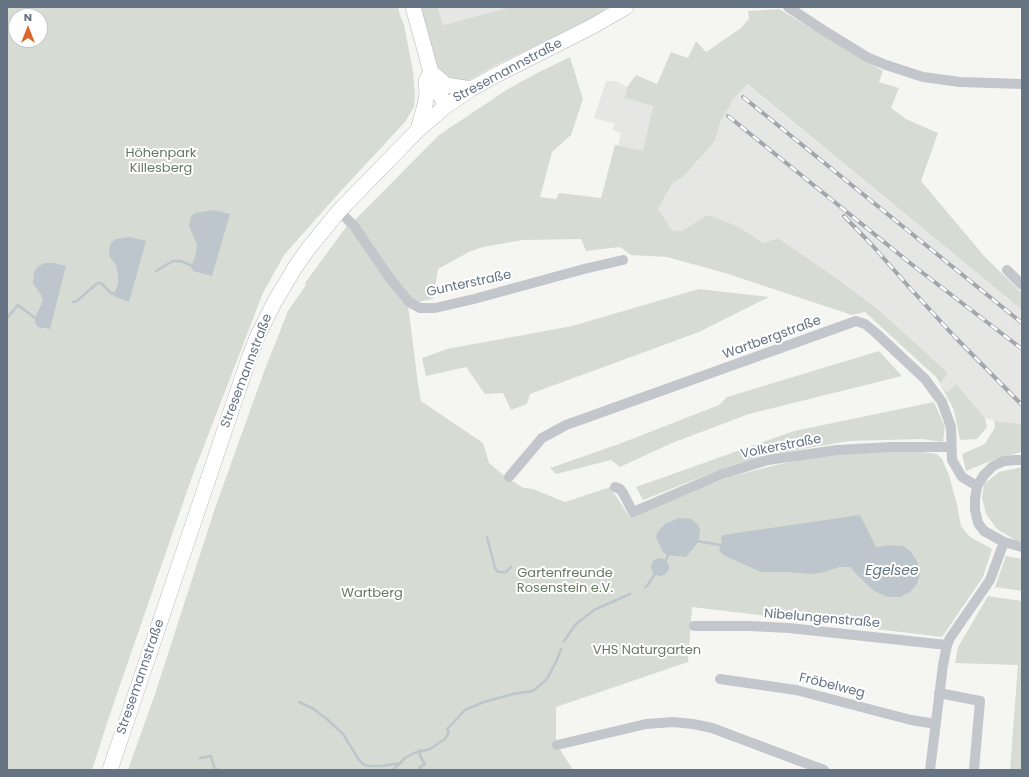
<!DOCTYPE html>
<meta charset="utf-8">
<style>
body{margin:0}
#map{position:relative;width:1029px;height:777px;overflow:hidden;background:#f5f6f2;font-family:Poppins,sans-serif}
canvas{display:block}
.frame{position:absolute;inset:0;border:8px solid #657383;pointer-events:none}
.north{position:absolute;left:8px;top:8px;width:40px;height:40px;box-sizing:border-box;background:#fff;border:1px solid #c1c7cd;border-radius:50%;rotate:0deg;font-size:11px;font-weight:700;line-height:16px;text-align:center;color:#657383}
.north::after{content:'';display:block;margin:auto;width:14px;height:18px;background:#df6428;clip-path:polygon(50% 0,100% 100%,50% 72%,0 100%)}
</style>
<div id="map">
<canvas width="1029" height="777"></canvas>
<div class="frame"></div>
<div class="north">N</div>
</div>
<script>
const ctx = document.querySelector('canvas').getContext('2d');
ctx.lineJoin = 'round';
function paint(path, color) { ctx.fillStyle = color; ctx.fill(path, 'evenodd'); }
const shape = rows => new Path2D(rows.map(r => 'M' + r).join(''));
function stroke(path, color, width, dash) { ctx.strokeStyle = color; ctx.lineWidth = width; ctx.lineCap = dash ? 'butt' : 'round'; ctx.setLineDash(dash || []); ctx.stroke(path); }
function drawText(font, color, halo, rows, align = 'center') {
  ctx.font = font + ' Poppins,sans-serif'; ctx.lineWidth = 4; ctx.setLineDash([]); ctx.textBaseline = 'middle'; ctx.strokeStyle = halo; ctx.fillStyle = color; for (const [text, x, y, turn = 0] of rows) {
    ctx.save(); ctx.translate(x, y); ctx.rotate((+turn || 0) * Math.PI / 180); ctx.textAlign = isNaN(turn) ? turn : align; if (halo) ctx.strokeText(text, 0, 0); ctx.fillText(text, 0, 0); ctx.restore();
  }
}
const built = shape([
 [438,7,522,7,507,8,443,25],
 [606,81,616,81,627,87,626,98,653,106,643,152,618,146,621,133,612,130,615,124,594,118],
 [746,84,1022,310,1022,424,994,421,985,418,956,384,947,392,940,384,947,375,946,371,879,310,835,277,778,238,763,243,741,228,705,216,682,231,672,230,666,222,658,209,672,184,684,176,715,141,721,120,732,100]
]);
const green = shape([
 [7,7,398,7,400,15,404,25,413,71,415,96,414,107,405,122,339,193,284,255,263,293,192,477,109,717,92,770,7,770],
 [16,16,40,16,40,40,16,40],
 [422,7,438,7,443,25,507,8,522,7,608,7,593,18,496,65,462,84,443,79,437,67,422,19],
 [779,9,883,71,879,82,899,88,891,108,906,119,938,133,921,181,985,257,1022,293,1022,310,747,84,732,100,731,104,721,120,715,141,684,176,672,184,658,209,672,230,682,231,705,216,712,216,741,228,763,243,778,238,835,277,879,310,946,371,947,375,940,384,947,392,956,384,985,418,987,427,977,439,960,440,954,410,937,378,865,312,852,315,725,273,667,257,631,255,620,247,586,251,581,239,523,240,483,247,469,252,438,269,433,299,408,304,418,384,421,401,483,443,489,463,507,478,524,488,533,489,565,502,610,487,629,516,729,477,772,466,826,454,908,450,937,454,942,459,949,475,957,505,961,526,970,537,992,549,983,577,942,637,692,607,688,662,556,707,556,743,573,770,128,770,156,691,215,508,265,369,288,311,306,285,305,283,349,223,354,221,439,135,508,89,535,74,570,57,583,99,571,135,552,152,540,197,556,199,559,193,601,198,615,145,643,151,653,106,625,98,627,87,636,75,657,84,671,52,688,58,696,41,706,52,741,28,749,19,748,11],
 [699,289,769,297,699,332,530,394,527,404,511,410,503,393,485,394,466,367,426,376,422,358,447,349,572,326],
 [879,351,902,376,749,414,672,443,620,467,611,460,556,474,550,468,619,444,719,405,727,397],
 [934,402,945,427,943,442,922,439,849,441,769,455,724,468,643,500,636,487,794,431],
 [994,421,1022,424,1022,452,993,460,966,471,962,454,985,444,995,427],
 [1022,467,1022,542,1015,540,997,529,986,514,982,498,984,484,999,472],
 [1006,556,1022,559,1022,591,995,587],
 [988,596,1022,601,1022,770,1010,770,1018,665,955,663,958,647]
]);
const water = shape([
 [214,210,230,214,212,276,193,271,191,267,196,254,197,244,189,226,191,216,195,213],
 [130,237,146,241,129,302,115,297,114,294,118,284,118,276,116,265,110,257,109,250,111,243,116,239],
 [45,263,54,263,66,266,50,329,38,327,35,323,35,318,43,301,41,295,33,283,34,272,37,267],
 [860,515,876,547,891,545,903,546,911,552,918,563,920,574,917,584,910,592,900,597,888,597,874,591,857,575,850,567,839,567,825,572,811,574,789,572,761,572,723,555,719,550,722,542,721,537,723,535],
 [679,518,691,519,698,525,700,529,699,541,686,557,667,555,663,552,656,537,657,533,665,524],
 '651 567a9 9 0 1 1 18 0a9 9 0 1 1-18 0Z'
]);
const stream = shape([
 [156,271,173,261,180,261,191,265],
 [73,302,77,301,96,284,99,283,101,283,111,293,114,294],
 [7,318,18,305,35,318],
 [487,537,495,568,498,572,506,572,511,567],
 [696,541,721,545],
 [665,562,669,553],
 [645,587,647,586,656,572],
 [564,641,576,624,594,610,630,594],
 [299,702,312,708,327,719,343,734,359,760,364,765,370,766,381,766,401,763],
 [420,750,420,756,425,764,419,768,420,770],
 [200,758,211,756,214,767,218,770],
 [393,770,405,758,414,753,430,749,445,739,449,732,447,729,465,710,484,702,513,694,533,691,547,679,556,662,561,649]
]);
const minor = shape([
 [788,7,823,30,867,57,886,65,923,77,960,82,1022,84],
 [339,211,354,226,389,277,409,302,420,308,435,308,474,299,584,269,623,260],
 [1007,270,1022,285],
 [1022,460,1015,460,1004,461,993,466,984,475,977,486,975,499,975,510,978,523,984,531,1004,542,1022,547],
 [509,477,542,438,566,425,856,321,865,324,876,333,925,379,942,402,951,427,952,460,962,477,977,486],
 [615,487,620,489,623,493,633,512,722,474,768,460,837,450,891,447,951,447],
 [694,626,750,626,789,628,947,645],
 [720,679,796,690,911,720,936,724],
 [939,693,980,701,974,770],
 [557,745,646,724,673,722,693,724,712,728,824,770],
 [930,770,943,665,947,645,950,638,990,580,1004,542]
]);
const secondary = shape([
 [413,7,431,72,438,91,446,106],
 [432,73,446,85,471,89],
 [418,130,425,105,427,94,426,81,431,72],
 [110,770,249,358,258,335,275,301,296,266,308,249,339,211,418,130,446,106,471,89,498,74,593,26,626,7]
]);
const rail = shape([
 [743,97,1022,323],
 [728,116,915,267,1022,349],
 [844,216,872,245,909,287,954,336,1022,405]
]);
const streetNames = [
 ["Stresemannstraße",508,71,-28],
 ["Gunterstraße",469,284,-12],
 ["Wartbergstraße",772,338,-20],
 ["Stresemannstraße",247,371,-69],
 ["Volkerstraße",781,447,-11],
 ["Nibelungenstraße",822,619,5],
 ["Stresemannstraße",141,677,-71],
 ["Fröbelweg",832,686,14]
];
const parkNames = [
 ["Höhenpark",161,154],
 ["Killesberg",161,169],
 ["Gartenfreunde",565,574],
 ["Rosenstein e.V.",565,589],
 ["Wartberg",372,594],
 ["VHS Naturgarten",647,651]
];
const waterNames = [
 ["Egelsee",892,571]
];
paint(built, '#e6e7e5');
paint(green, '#d6dcd3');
paint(water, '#bcc6cc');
stroke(stream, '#bcc6cc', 2.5);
stroke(secondary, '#b3b8bd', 16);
stroke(minor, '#c3c6ca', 10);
stroke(secondary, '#fff', 15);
stroke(rail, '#a2a7ad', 4);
stroke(rail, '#fff', 2.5, [8]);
drawText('13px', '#657383', '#fff', streetNames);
drawText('13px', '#667a64', '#fff', parkNames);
drawText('italic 14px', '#61747f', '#fff', waterNames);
</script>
